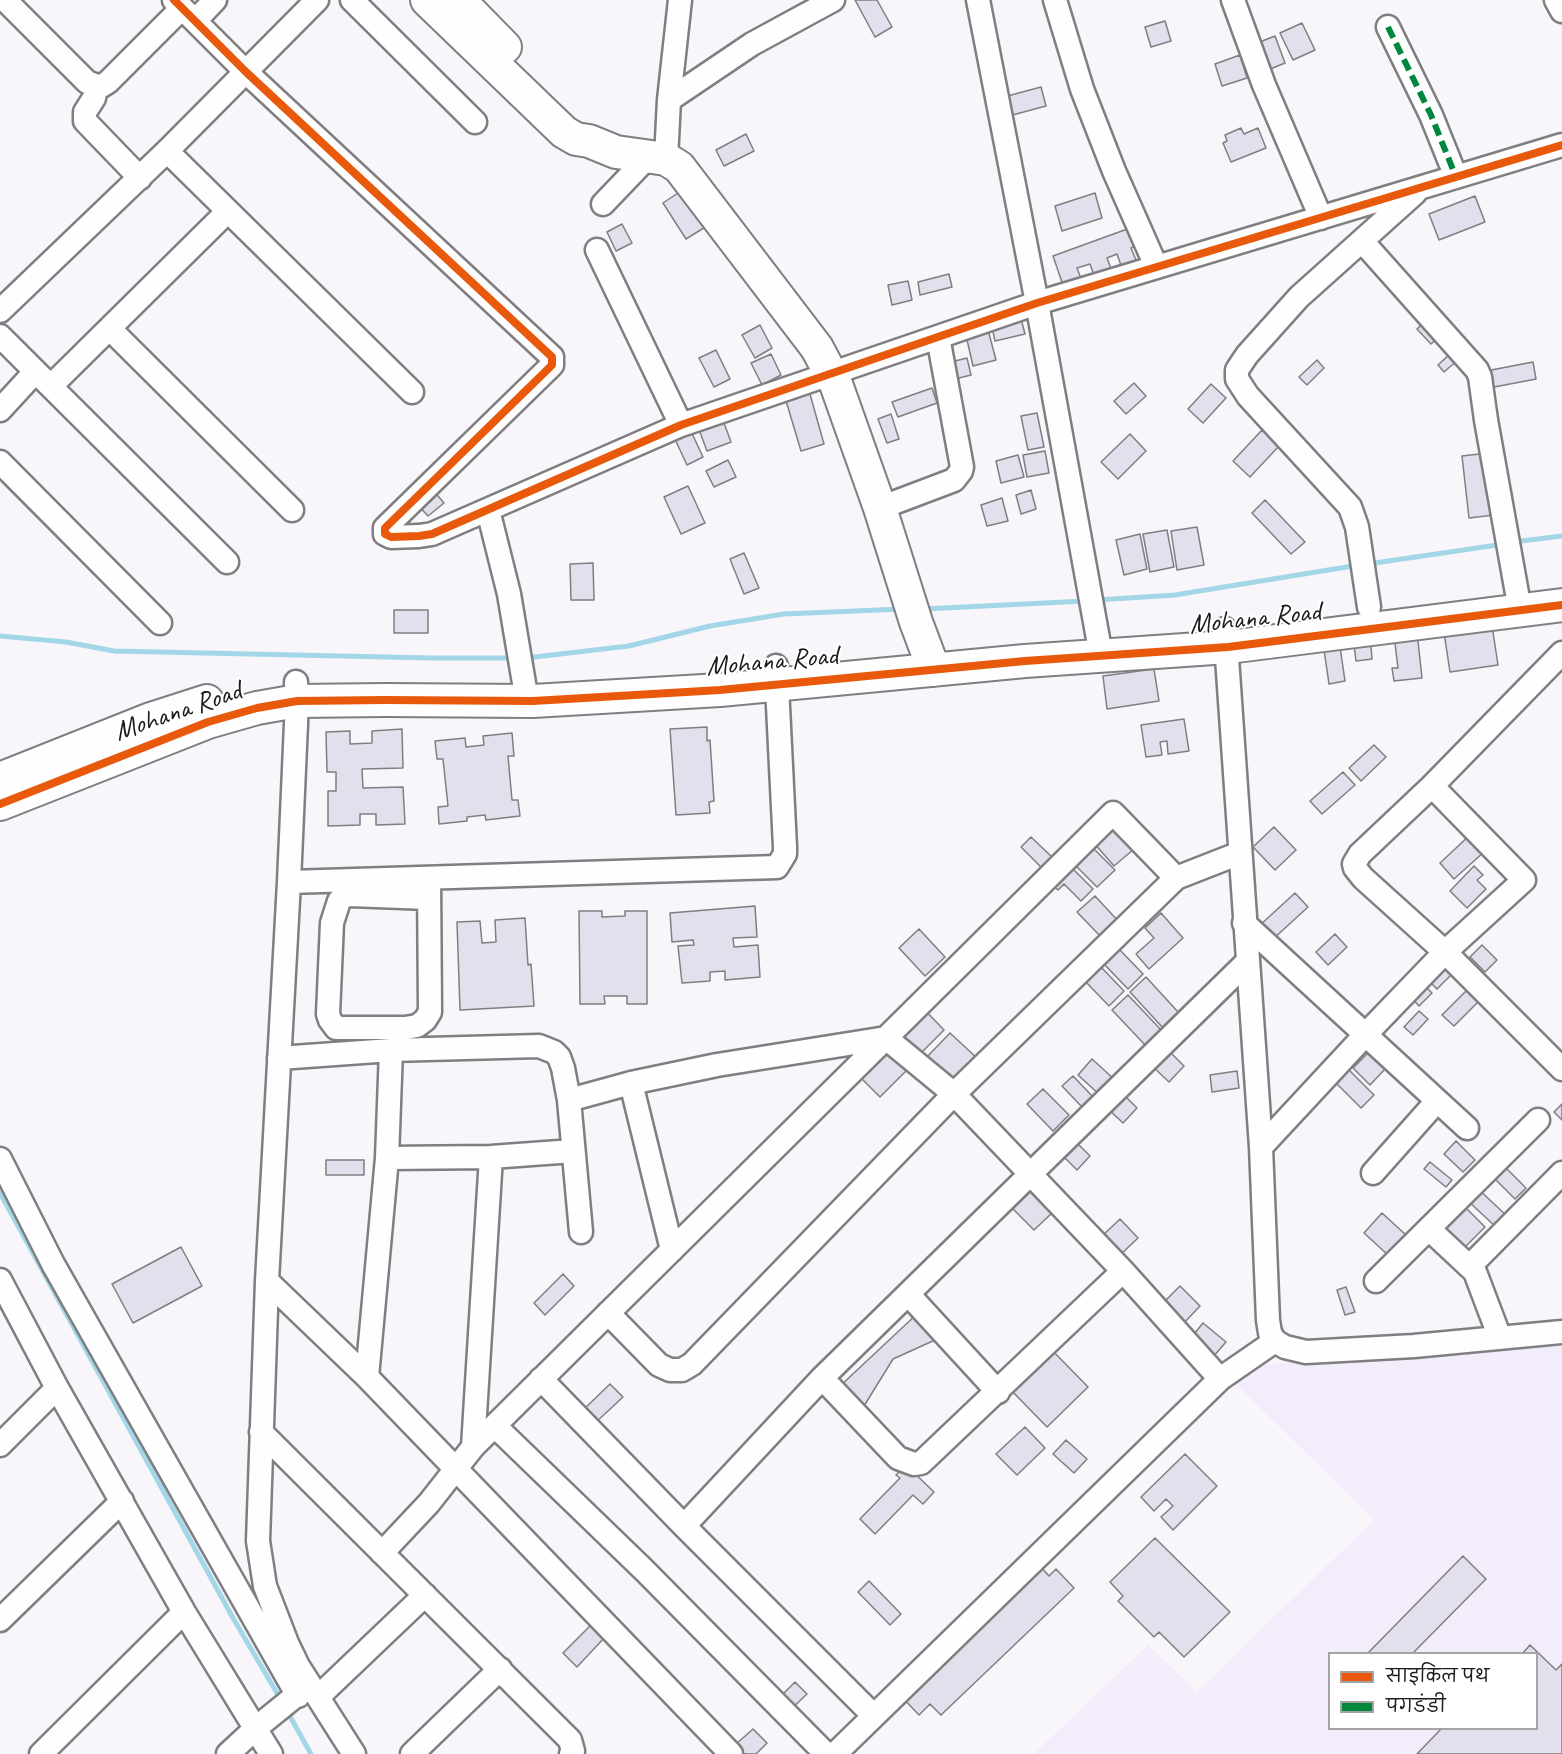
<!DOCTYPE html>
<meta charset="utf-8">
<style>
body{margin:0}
#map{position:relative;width:1562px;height:1754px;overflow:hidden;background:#f8f5fb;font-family:Caveat,"Playpen Sans Deva",sans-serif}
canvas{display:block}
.legend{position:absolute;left:1328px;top:1652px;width:210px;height:78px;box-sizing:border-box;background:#fff;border:2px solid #a4a4a4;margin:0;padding:8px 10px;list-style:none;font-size:18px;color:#1c1c1c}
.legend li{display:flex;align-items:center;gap:12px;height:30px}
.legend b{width:30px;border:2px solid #a4a4a4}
</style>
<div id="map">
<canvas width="1562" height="1754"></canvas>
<ul class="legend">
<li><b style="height:8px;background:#e8590c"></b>साइकिल पथ</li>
<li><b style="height:8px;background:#00873e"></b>पगडंडी</li>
</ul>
</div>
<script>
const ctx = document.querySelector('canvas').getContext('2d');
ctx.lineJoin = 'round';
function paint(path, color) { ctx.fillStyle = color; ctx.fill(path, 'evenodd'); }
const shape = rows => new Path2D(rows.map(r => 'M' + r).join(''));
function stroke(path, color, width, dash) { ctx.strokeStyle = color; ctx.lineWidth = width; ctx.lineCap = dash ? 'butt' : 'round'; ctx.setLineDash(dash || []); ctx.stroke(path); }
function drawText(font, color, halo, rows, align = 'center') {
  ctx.font = font + ' Caveat,sans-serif'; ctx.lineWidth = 4.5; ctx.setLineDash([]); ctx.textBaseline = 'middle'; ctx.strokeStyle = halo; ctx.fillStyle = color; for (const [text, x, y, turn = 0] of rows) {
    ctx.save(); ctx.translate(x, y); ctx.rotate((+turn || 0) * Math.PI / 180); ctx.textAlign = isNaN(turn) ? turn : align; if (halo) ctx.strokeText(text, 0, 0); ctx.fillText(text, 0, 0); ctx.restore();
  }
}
const built = shape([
 [1562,1346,1562,1754,1034,1754,1148,1645,1197,1692,1374,1520,1222,1370,1272,1364],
 [1330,1654,1536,1654,1536,1728,1330,1728]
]);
const stream = shape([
 [1513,542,1562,536],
 [1368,564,1504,544],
 [1097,600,1175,595,1359,565],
 [924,609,1085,601],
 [0,636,66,642,114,651,431,658,513,658],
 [526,658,629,646,710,626,784,614,902,609],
 [0,1193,233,1618,281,1700],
 [287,1711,311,1754]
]);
const building = shape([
 [855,0,877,0,892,27,875,37,855,0],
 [1165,21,1171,41,1151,47,1145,27,1165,21],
 [1302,23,1315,50,1293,60,1280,33,1302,23],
 [1275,36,1285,63,1263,72,1252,45,1275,36],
 [1240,55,1247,78,1222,86,1215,64,1240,55],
 [1041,87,1046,106,1005,117,1000,98,1041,87],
 [1241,128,1244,134,1258,128,1266,148,1231,162,1223,143,1227,141,1225,135,1241,128],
 [746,134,754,151,724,166,716,150,746,134],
 [684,189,707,226,686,239,663,203,684,189],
 [1095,193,1102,218,1062,231,1055,206,1095,193],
 [1475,196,1485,222,1439,240,1429,214,1475,196],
 [622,224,632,243,616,251,607,232,622,224],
 [1130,228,1136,246,1131,248,1138,265,1123,271,1117,254,1107,258,1113,274,1096,281,1090,264,1077,268,1083,284,1065,291,1053,256,1130,228],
 [949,274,952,287,920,295,918,282,949,274],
 [908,281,912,300,892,305,888,285,908,281],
 [1020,315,1025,334,995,341,991,322,1020,315],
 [1426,320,1441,335,1431,344,1417,329,1426,320],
 [760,325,772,348,755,358,742,335,760,325],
 [987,326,996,360,973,366,965,331,987,326],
 [716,350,730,379,714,387,699,358,716,350],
 [1452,352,1459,359,1444,372,1438,365,1452,352],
 [771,354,781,375,762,385,751,363,771,354],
 [967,358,971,375,951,380,947,363,967,358],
 [1317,360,1324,368,1307,385,1299,377,1317,360],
 [1533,362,1536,379,1489,388,1486,371,1533,362],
 [1134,383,1146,396,1126,414,1114,401,1134,383],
 [1211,384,1226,398,1203,423,1188,409,1211,384],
 [808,387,824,444,801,451,784,394,808,387],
 [932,388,937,403,898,417,892,402,932,388],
 [1037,413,1044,447,1028,450,1021,416,1037,413],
 [891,414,899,439,887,443,878,419,891,414],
 [721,415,731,442,707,451,697,424,721,415],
 [689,427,703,457,687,465,673,435,689,427],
 [1262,430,1279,446,1250,477,1233,461,1262,430],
 [1130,434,1146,451,1118,479,1101,462,1130,434],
 [1045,451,1049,473,1027,477,1023,455,1045,451],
 [1488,453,1494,515,1469,518,1462,456,1488,453],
 [1018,455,1024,477,1001,483,996,461,1018,455],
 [728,460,736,477,714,487,706,471,728,460],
 [688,486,705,523,681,534,664,497,688,486],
 [433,490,444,503,428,516,417,504,433,490],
 [1031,490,1036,509,1021,514,1016,495,1031,490],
 [1002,498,1008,521,987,526,981,505,1002,498],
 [1265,500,1305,542,1291,554,1252,513,1265,500],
 [1197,527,1204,565,1177,570,1171,531,1197,527],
 [1167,530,1174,567,1150,572,1143,534,1167,530],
 [1140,534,1147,569,1124,575,1116,540,1140,534],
 [744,553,759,588,744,594,730,559,744,553],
 [593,563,594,600,571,600,570,564,593,563],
 [394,610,428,610,428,633,394,633,394,610],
 [1491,619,1498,665,1450,672,1443,626,1491,619],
 [1417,632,1422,678,1394,681,1392,668,1398,668,1394,635,1417,632],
 [1370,635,1372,659,1356,661,1353,637,1370,635],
 [1339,640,1345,681,1329,684,1323,643,1339,640],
 [1154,669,1159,701,1107,709,1103,676,1154,669],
 [1184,719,1189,751,1168,754,1167,741,1160,742,1162,755,1146,757,1141,725,1184,719],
 [707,727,707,741,710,740,714,801,709,802,710,813,676,815,670,729,707,727],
 [402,729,403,768,362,769,363,788,403,787,405,824,376,825,376,814,360,814,360,825,328,826,328,791,336,791,336,772,327,772,326,732,350,731,350,744,372,743,372,731,402,729],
 [512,733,514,756,508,756,512,800,518,800,520,816,486,820,485,815,467,817,467,821,439,824,438,807,448,806,443,759,437,759,435,741,465,738,466,747,484,745,483,736,512,733],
 [1374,745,1386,757,1361,781,1349,768,1374,745],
 [1343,772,1355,785,1322,814,1310,801,1343,772],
 [1113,825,1134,849,1114,866,1093,842,1113,825],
 [1274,827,1296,850,1275,870,1253,847,1274,827],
 [1470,835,1485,851,1454,879,1440,863,1470,835],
 [1031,837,1053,858,1042,868,1021,847,1031,837],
 [1088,843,1115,870,1097,887,1070,860,1088,843],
 [1065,861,1093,889,1081,901,1064,884,1058,890,1046,879,1065,861],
 [1474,866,1483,875,1477,880,1486,889,1467,908,1450,891,1474,866],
 [1295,893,1308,907,1272,940,1259,926,1295,893],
 [1095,896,1120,923,1103,939,1077,912,1095,896],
 [755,906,757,937,733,938,734,947,758,945,760,977,725,980,725,971,710,972,710,981,682,983,678,946,694,945,693,940,672,942,670,913,755,906],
 [579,911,602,911,602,917,625,916,625,911,647,911,647,1004,627,1004,627,996,604,996,605,1004,580,1004,579,911],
 [1161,913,1183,938,1149,969,1136,954,1154,938,1145,928,1161,913],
 [525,918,528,965,531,964,534,1006,460,1010,457,922,480,921,482,943,496,942,495,920,525,918],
 [919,929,945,957,925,976,899,948,919,929],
 [1335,934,1347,947,1328,965,1316,952,1335,934],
 [1482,945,1497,960,1485,972,1470,957,1482,945],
 [1118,948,1143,974,1128,989,1103,963,1118,948],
 [1446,953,1459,967,1437,989,1424,976,1446,953],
 [1098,964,1124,991,1109,1006,1083,979,1098,964],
 [1146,977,1179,1013,1163,1028,1130,992,1146,977],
 [1421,982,1432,993,1419,1006,1408,994,1421,982],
 [1473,984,1484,996,1454,1026,1442,1015,1473,984],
 [1128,995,1163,1032,1147,1047,1112,1010,1128,995],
 [921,1006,944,1030,917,1057,893,1032,921,1006],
 [1419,1011,1428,1019,1413,1035,1404,1027,1419,1011],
 [950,1033,978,1059,951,1087,923,1061,950,1033],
 [880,1044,907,1070,880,1097,854,1071,880,1044],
 [1164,1046,1184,1066,1169,1082,1148,1062,1164,1046],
 [1370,1051,1386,1068,1370,1085,1353,1068,1370,1051],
 [1092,1059,1115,1080,1101,1096,1078,1075,1092,1059],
 [1345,1066,1374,1095,1361,1108,1332,1079,1345,1066],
 [1237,1071,1239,1088,1212,1092,1210,1075,1237,1071],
 [1073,1076,1094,1098,1083,1108,1062,1086,1073,1076],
 [1043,1089,1069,1115,1053,1131,1027,1104,1043,1089],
 [1118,1089,1137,1108,1123,1123,1104,1105,1118,1089],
 [1562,1104,1562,1120,1554,1112,1562,1104],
 [1072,1138,1090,1156,1077,1170,1058,1151,1072,1138],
 [1456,1141,1475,1160,1463,1172,1444,1154,1456,1141],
 [326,1160,364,1160,364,1175,326,1175,326,1160],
 [1430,1162,1452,1180,1446,1187,1424,1169,1430,1162],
 [1501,1163,1526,1188,1515,1199,1490,1174,1501,1163],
 [1029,1186,1053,1212,1034,1230,1009,1205,1029,1186],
 [1476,1187,1508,1217,1498,1229,1466,1199,1476,1187],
 [1461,1203,1485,1227,1463,1249,1439,1225,1461,1203],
 [1382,1213,1406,1235,1388,1255,1364,1233,1382,1213],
 [1120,1219,1138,1238,1119,1256,1101,1237,1120,1219],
 [181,1247,202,1286,133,1323,112,1284,181,1247],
 [563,1274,574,1286,545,1315,534,1303,563,1274],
 [1180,1286,1200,1306,1182,1325,1161,1305,1180,1286],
 [1346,1287,1355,1312,1345,1315,1337,1290,1346,1287],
 [918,1313,935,1340,893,1359,864,1406,839,1387,918,1313],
 [1203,1323,1226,1342,1212,1358,1190,1339,1203,1323],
 [1048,1346,1088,1387,1047,1427,1007,1386,1048,1346],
 [610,1384,623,1397,594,1424,582,1411,610,1384],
 [1025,1427,1045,1448,1017,1475,996,1454,1025,1427],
 [1066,1440,1087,1459,1074,1473,1053,1454,1066,1440],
 [1185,1454,1217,1486,1173,1530,1161,1517,1173,1506,1166,1499,1154,1511,1141,1497,1185,1454],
 [906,1465,934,1492,923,1504,913,1495,875,1534,860,1519,900,1478,896,1475,906,1465],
 [1155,1538,1230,1612,1184,1657,1159,1632,1154,1637,1118,1601,1123,1596,1110,1582,1155,1538],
 [1463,1556,1486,1579,1412,1654,1367,1654,1463,1556],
 [1038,1564,1049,1576,1056,1569,1074,1588,941,1715,930,1704,919,1715,900,1695,1038,1564],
 [869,1581,901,1614,890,1625,858,1592,869,1581],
 [592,1624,605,1637,577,1667,563,1653,592,1624],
 [1530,1645,1556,1670,1562,1664,1562,1754,1417,1754,1442,1728,1536,1728,1536,1654,1522,1654,1530,1645],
 [795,1682,807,1694,788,1712,777,1700,795,1682],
 [753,1729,767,1743,756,1754,744,1754,735,1745,753,1729]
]);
const street = shape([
 [5,0,87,82,100,87,108,82,182,8],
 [174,0,246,72,552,357,552,365,548,369,385,528,385,534,391,537,419,536,432,534,681,425,1037,303,1562,145],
 [352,0,475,122],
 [978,0,1037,303,1101,655],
 [1055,0,1082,89,1114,171,1156,266],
 [1233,0,1264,85,1321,218],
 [1556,0,1562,11],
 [195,21,215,0],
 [1388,27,1431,115,1456,177],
 [96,87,94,98,85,112,85,121,140,178],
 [669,100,752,44,833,0],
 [167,151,412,392],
 [666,159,669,100,680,0],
 [603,204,647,158],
 [1362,241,1477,370,1480,377,1486,420,1520,610],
 [597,250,681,425],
 [0,311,167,151,317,0],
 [110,329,292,510],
 [0,336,227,562],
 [51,386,228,211],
 [0,410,35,372],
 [0,462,160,623],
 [880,508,954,480,961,471,962,467,938,337],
 [488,510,509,594,527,701],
 [1369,607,1357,527,1350,507,1248,396,1237,379,1237,370,1247,355,1299,297,1415,193],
 [1225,629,1261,1147,1268,1320,1270,1333,1275,1341,1285,1347,1306,1352,1414,1346,1562,1332],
 [1562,653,1432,786,1360,854,1354,864,1355,868,1363,878,1445,952,1562,1069],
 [296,682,297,701,289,882,267,1281,258,1541,265,1586,287,1643,298,1666,354,1754],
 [289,882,777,867,785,854,785,847,776,666],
 [428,898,350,895,344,896,339,901,332,923,328,1014,330,1020,336,1028,405,1028,417,1026,425,1020,430,1012,429,878],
 [1244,923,1467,1128],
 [279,1058,391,1050,539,1046,554,1052,559,1057,563,1068,569,1100,581,1232],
 [631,1083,672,1250],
 [569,1100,631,1083,717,1065,886,1038,954,1094,1123,1271,1220,1379],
 [1261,1147,1366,1034,1445,952,1524,880,1432,786],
 [387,1158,491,1157,573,1151],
 [0,1159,53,1264,298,1696],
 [1373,1173,1437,1101],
 [1429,1229,1475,1272,1500,1338],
 [1470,1266,1562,1173],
 [0,1280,57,1388,184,1612,271,1754],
 [267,1281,367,1377,731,1754],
 [1376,1281,1538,1120],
 [908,1294,998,1392],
 [608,1313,659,1365,670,1370,682,1370,692,1364,954,1094,1176,878,1240,853],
 [367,1377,387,1158,391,1050],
 [822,1378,898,1458,914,1464,921,1463,1123,1271],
 [541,1379,684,1526,874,1716],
 [495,1426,644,1570,826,1754],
 [261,1432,570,1740,573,1751,571,1754],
 [0,1445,57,1388],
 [473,1447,491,1157],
 [684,1526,822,1378,1247,962],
 [382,1553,429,1503,473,1447,1113,813,1176,878],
 [0,1620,122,1501],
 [318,1697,425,1595],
 [41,1754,184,1612],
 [228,1754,256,1728,309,1685],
 [412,1754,500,1669],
 [835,1754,1220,1379,1275,1341]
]);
const secondary = shape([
 [427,0,564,132,576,139,589,141,616,152,666,159,679,167,817,348,836,384,880,508,916,622,934,670],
 [459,0,505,47],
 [0,779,148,720,207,701],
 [0,804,208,722,257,708,297,701,385,700,533,701,720,690,1025,661,1228,647,1562,605]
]);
const quiet = shape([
 [1388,27,1431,115,1456,177]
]);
const cycleway = shape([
 [174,0,246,72,552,357,552,365,548,369,385,528,385,534,391,537,419,536,432,534,681,425,1037,303,1562,145],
 [0,804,208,722,257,708,297,701,385,700,533,701,720,690,1025,661,1228,647,1562,605]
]);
const streetNames = [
 ["Mohana Road",1255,619,-6],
 ["Mohana Road",772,662,-5],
 ["Mohana Road",178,712,-19]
];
paint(built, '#f2ecfb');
stroke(stream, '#a3d7e7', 5);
paint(building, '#e4dfec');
stroke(building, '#7f7e80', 1.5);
stroke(street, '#7f7e80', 27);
stroke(secondary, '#7f7e80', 36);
stroke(street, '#fefefe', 22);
stroke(secondary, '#fefefe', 32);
stroke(quiet, '#00873e', 6, [12, 6]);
stroke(cycleway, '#e8590c', 8);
drawText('28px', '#1c1c1c', '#fff', streetNames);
</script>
